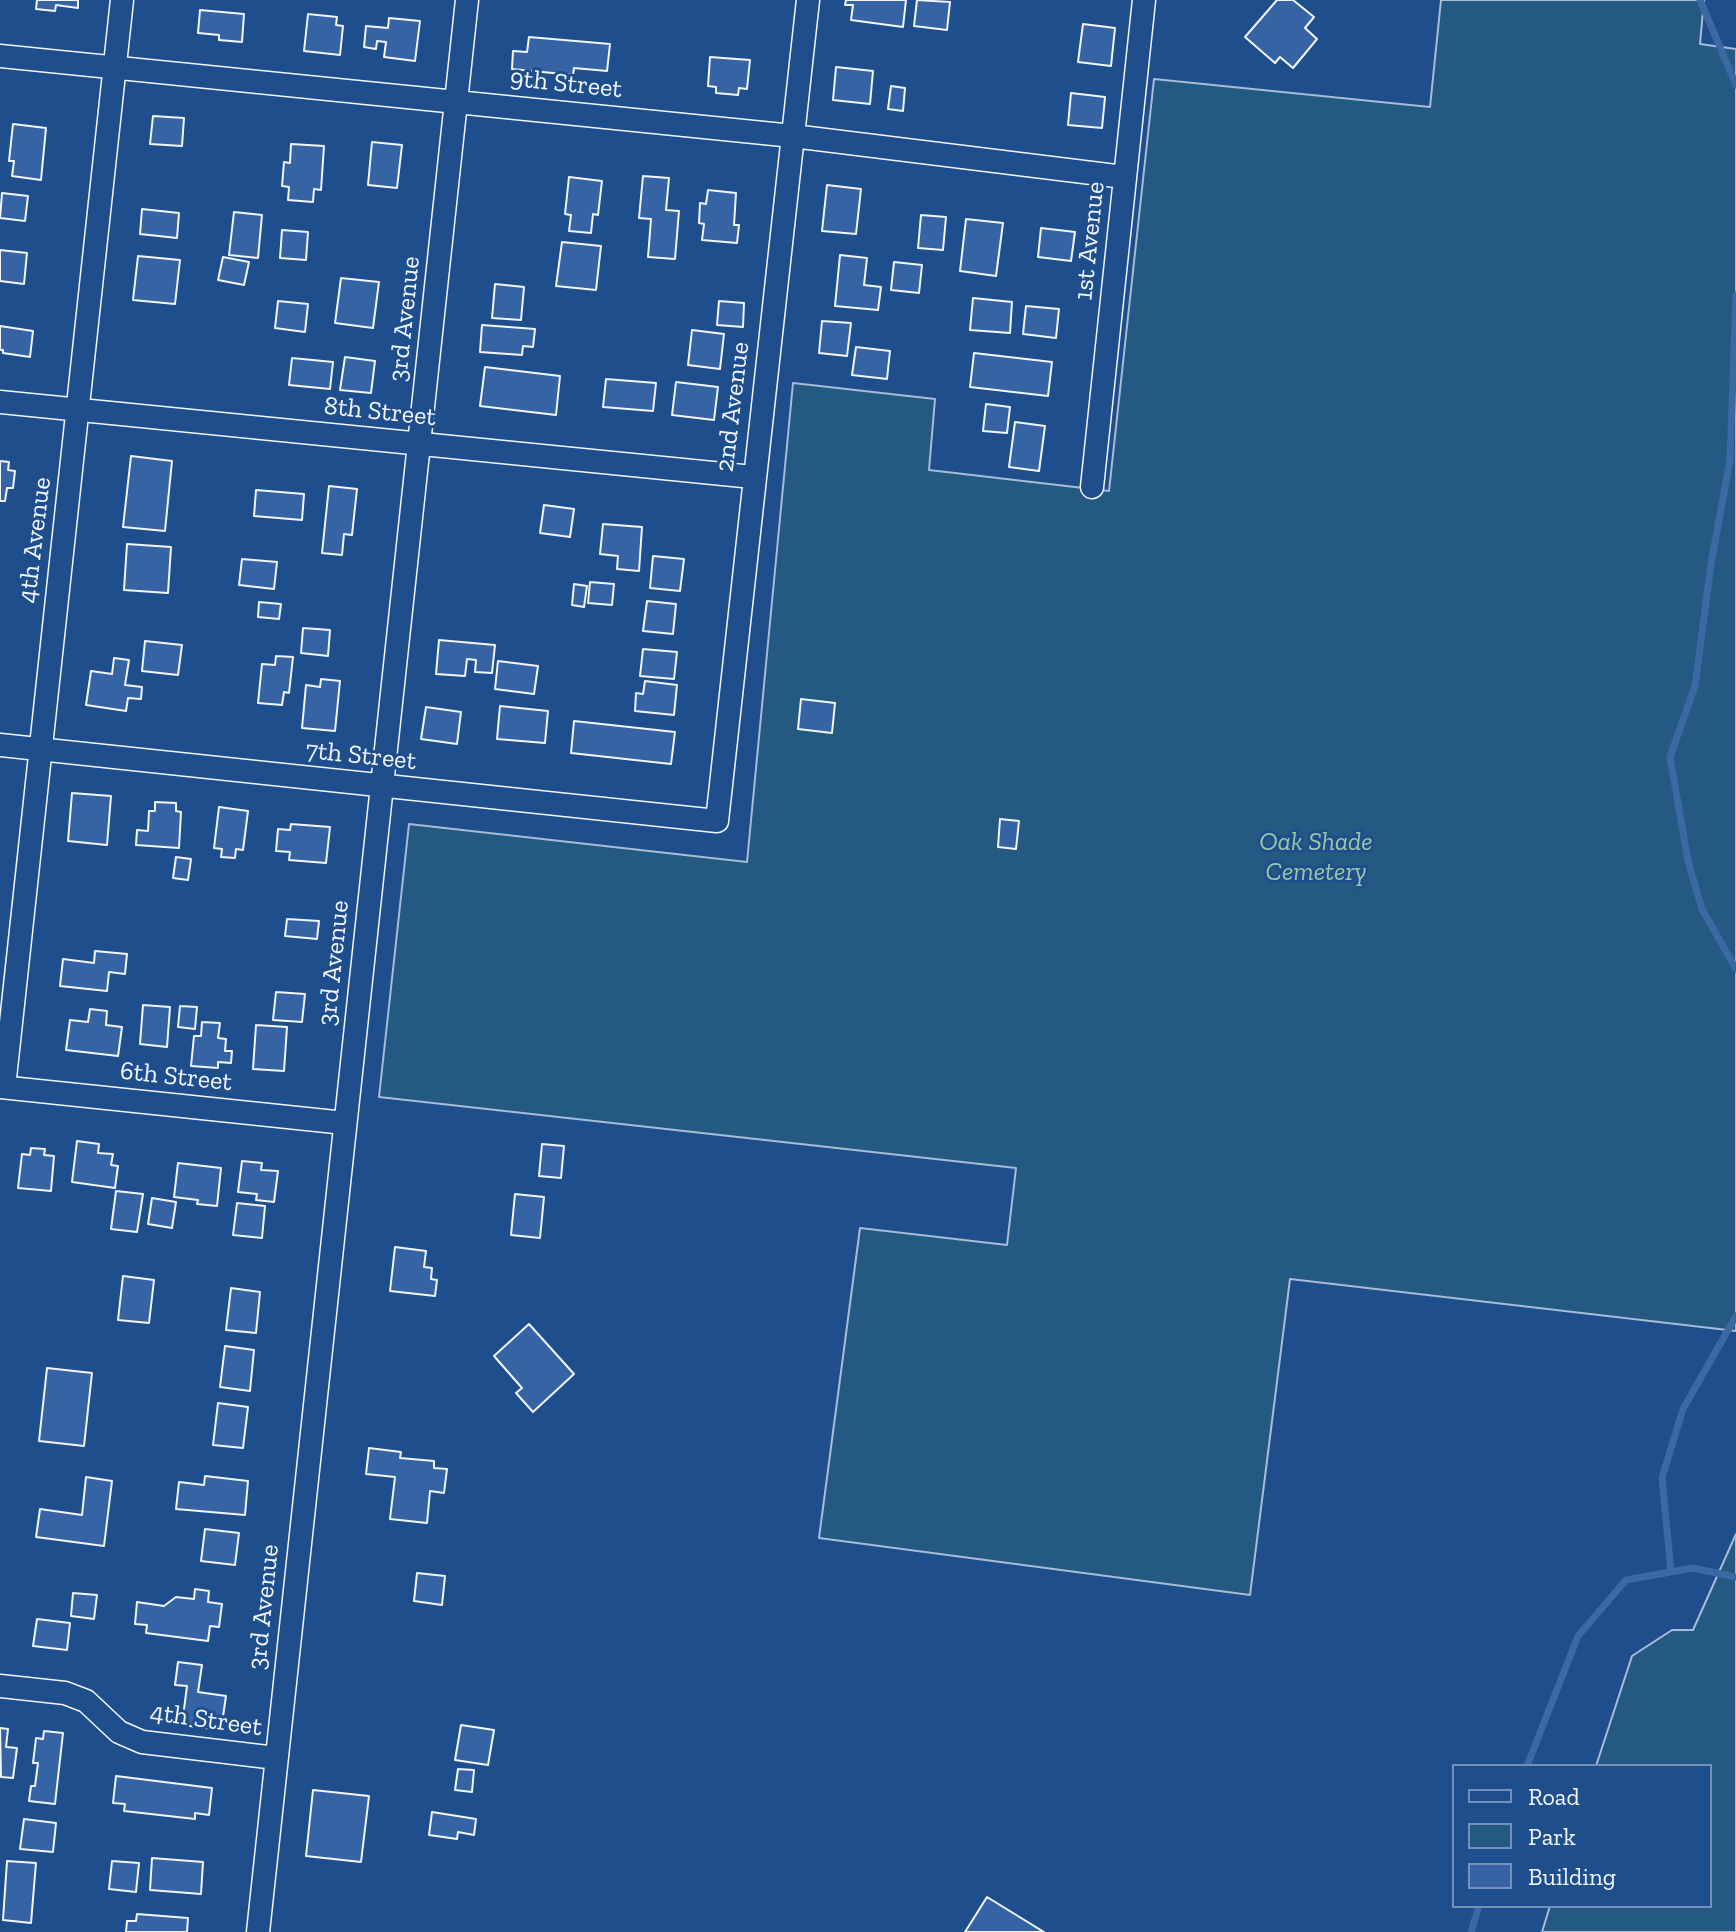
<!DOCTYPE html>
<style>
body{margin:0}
#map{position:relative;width:1736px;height:1932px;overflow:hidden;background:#1f4e8c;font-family:"Zilla Slab",serif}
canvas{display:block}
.legend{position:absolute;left:1452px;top:1764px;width:260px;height:144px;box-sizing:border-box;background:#1f4e8c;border:2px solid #7391ba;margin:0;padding:10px 14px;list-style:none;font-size:24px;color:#f2f6ff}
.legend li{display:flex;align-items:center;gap:16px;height:40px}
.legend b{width:40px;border:2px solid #7391ba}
</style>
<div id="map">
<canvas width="1736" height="1932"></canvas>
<ul class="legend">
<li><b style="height:10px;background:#1f4e8c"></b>Road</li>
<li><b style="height:22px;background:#245a82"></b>Park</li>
<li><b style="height:22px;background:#3563a3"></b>Building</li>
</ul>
</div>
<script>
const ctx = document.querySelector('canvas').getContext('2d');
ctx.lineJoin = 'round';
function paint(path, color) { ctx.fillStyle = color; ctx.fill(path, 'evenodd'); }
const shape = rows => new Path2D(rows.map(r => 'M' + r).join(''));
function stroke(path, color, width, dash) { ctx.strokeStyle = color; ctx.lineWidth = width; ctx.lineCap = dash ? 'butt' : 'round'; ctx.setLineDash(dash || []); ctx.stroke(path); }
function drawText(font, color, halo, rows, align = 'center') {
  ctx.font = font + ' "Zilla Slab",serif'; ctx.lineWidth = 6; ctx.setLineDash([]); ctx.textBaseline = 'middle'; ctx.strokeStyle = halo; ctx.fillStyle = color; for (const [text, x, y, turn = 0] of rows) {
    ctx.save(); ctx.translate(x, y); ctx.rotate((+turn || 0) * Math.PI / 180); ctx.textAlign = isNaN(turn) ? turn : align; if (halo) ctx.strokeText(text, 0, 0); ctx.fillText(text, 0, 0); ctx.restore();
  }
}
const green = shape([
 [1441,0,1704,0,1700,44,1736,49,1736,1331,1290,1279,1250,1595,819,1538,860,1228,1007,1245,1016,1168,379,1097,409,824,747,862,793,383,935,399,929,470,1109,491,1154,79,1430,107,1441,0],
 [1736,1534,1736,1932,1542,1932,1550,1906,1710,1906,1710,1766,1596,1766,1632,1656,1672,1630,1693,1630,1736,1534]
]);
const stream = shape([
 [1700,0,1736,85],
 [1736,295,1730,460,1711,564,1695,686,1670,757,1688,861,1702,909,1736,969],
 [1671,1572,1662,1478,1683,1409,1736,1316],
 [1527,1766,1578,1636,1626,1580,1693,1568,1736,1577],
 [1471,1932,1479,1906]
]);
const building = shape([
 [37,0,78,0,78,8,56,5,55,11,36,9,37,0],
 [846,0,906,0,903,27,851,20,853,5,845,5,846,0],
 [917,0,950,2,947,30,914,26,917,0],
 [1277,0,1293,0,1314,17,1305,28,1317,39,1293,68,1280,57,1275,63,1245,37,1277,0],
 [200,10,244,14,242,42,219,40,219,35,198,33,200,10],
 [308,14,337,17,336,25,343,26,340,55,304,51,308,14],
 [389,18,420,21,415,61,384,57,386,42,377,41,376,49,364,47,366,26,388,28,389,18],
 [1083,24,1115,28,1111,66,1078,62,1083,24],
 [529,37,610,44,607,71,574,68,573,75,512,69,513,51,527,52,529,37],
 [710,57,750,60,747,89,739,88,738,95,716,93,716,87,708,86,710,57],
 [836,67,873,71,870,104,833,100,836,67],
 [891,86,905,88,903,111,888,109,891,86],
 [1071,93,1105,97,1102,128,1068,125,1071,93],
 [153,116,184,118,182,146,150,144,153,116],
 [13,124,46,128,41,180,12,176,14,161,9,161,13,124],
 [372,142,402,145,397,188,368,185,372,142],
 [291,144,324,146,321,190,314,189,313,202,288,200,289,187,282,186,284,162,290,163,291,144],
 [643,176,669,178,666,210,679,211,675,259,648,257,651,219,639,218,643,176],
 [569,177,602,181,598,215,593,214,591,233,569,231,571,215,565,214,569,177],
 [827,185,861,189,856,234,822,231,827,185],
 [708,190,736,193,734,225,739,225,737,243,702,240,704,224,699,223,700,203,706,204,708,190],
 [2,193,28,196,25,221,0,218,2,193],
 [142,209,179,213,177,238,140,234,142,209],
 [234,212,262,215,258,258,229,255,234,212],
 [921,215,946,217,943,250,918,248,921,215],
 [966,219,1003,223,996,276,960,271,966,219],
 [1041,228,1075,232,1071,261,1038,257,1041,228],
 [282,230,308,232,306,260,280,258,282,230],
 [562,242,601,246,596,290,556,286,562,242],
 [0,250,27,253,24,284,0,281,0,250],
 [840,255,867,258,864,285,881,287,878,310,835,306,840,255],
 [138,256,180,260,175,304,133,300,138,256],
 [223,257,249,262,244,285,218,280,223,257],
 [894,262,922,265,919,293,891,290,894,262],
 [341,278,379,282,373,328,335,323,341,278],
 [495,284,524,287,521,320,492,318,495,284],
 [973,298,1012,302,1010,333,970,330,973,298],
 [278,301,308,304,305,332,275,328,278,301],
 [719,301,744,303,743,327,717,325,719,301],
 [1026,306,1059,309,1056,338,1023,334,1026,306],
 [822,321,851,323,847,356,819,353,822,321],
 [482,325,535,329,533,347,523,346,522,355,480,352,482,325],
 [0,326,33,331,30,357,3,353,3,350,0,350,0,326],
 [692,330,724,334,720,369,688,365,692,330],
 [856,347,890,351,887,379,852,375,856,347],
 [974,353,1052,362,1048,396,970,387,974,353],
 [345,357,375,361,371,393,340,390,345,357],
 [292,358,333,362,330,389,289,385,292,358],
 [485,367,560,376,556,415,480,406,485,367],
 [606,379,656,383,653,411,603,407,606,379],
 [676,382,718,387,714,420,672,415,676,382],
 [986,404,1010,407,1007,433,983,431,986,404],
 [1015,422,1045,426,1039,471,1009,467,1015,422],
 [131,456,172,461,165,531,123,527,131,456],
 [0,461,9,462,8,470,15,471,13,488,7,488,5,501,0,501,0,461],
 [329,486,357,489,352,535,344,534,342,555,322,553,329,486],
 [256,490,304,494,302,520,254,516,256,490],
 [544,505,574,509,570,537,540,533,544,505],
 [603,524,642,527,639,571,617,569,618,556,600,554,603,524],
 [127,544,171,547,168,593,124,590,127,544],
 [653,556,684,559,680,591,650,588,653,556],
 [242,559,277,562,274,589,239,585,242,559],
 [590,582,614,584,612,605,588,603,590,582],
 [574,584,587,586,584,607,572,605,574,584],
 [647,601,676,604,673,634,643,631,647,601],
 [259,602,281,604,279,619,258,617,259,602],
 [303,628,330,630,328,656,301,653,303,628],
 [439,640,495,645,492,673,475,672,476,660,467,659,465,676,436,674,439,640],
 [145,641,182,645,178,675,142,671,145,641],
 [643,649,677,652,674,679,640,676,643,649],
 [276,656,293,657,289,693,284,692,282,705,258,703,262,664,275,665,276,656],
 [114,658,129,660,125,685,142,687,141,699,128,698,126,711,86,705,91,671,112,674,114,658],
 [498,661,538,666,534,694,495,689,498,661],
 [321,679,340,681,335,731,302,728,306,685,320,687,321,679],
 [645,681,677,685,674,715,635,711,636,693,643,694,645,681],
 [801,699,835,703,832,733,798,729,801,699],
 [500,706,548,711,545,743,497,739,500,706],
 [426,707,461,712,457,744,421,739,426,707],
 [574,721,675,732,671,764,571,753,574,721],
 [72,793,111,796,107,845,68,841,72,793],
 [155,802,176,803,176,811,181,812,179,848,136,845,137,830,148,831,149,811,155,811,155,802],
 [219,807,248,811,243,850,236,849,235,858,221,857,222,849,214,848,219,807],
 [1000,819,1019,821,1016,849,998,847,1000,819],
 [291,824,330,827,326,863,289,860,290,852,276,851,278,829,290,830,291,824],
 [176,857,191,859,188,880,173,878,176,857],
 [287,919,319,921,317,939,285,936,287,919],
 [95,951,127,954,125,974,109,972,107,991,60,986,63,959,94,963,95,951],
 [276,992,305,994,302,1022,273,1020,276,992],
 [143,1005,170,1007,167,1047,140,1044,143,1005],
 [180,1006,197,1007,195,1029,178,1027,180,1006],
 [90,1009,107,1011,106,1025,122,1027,118,1056,66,1050,70,1020,88,1022,90,1009],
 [202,1022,220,1023,218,1038,226,1039,225,1051,232,1051,231,1063,218,1062,218,1068,191,1066,194,1036,201,1036,202,1022],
 [256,1025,287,1027,284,1071,253,1069,256,1025],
 [77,1141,99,1144,98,1153,113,1154,111,1165,118,1166,115,1188,72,1182,77,1141],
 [542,1144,564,1146,561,1178,539,1176,542,1144],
 [31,1148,45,1149,44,1155,54,1156,51,1191,18,1188,22,1154,30,1155,31,1148],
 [242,1161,262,1163,261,1170,278,1171,274,1202,256,1200,257,1194,238,1192,242,1161],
 [178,1163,221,1168,217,1206,197,1204,198,1200,174,1197,178,1163],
 [116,1191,143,1194,137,1232,111,1229,116,1191],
 [515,1194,544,1197,540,1238,511,1235,515,1194],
 [152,1198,176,1202,172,1228,148,1224,152,1198],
 [237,1203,265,1206,262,1238,233,1235,237,1203],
 [395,1247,426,1251,424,1267,432,1268,431,1279,437,1280,435,1296,390,1291,395,1247],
 [123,1276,154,1280,149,1323,118,1320,123,1276],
 [231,1288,260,1292,256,1333,226,1330,231,1288],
 [529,1324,574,1374,533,1412,516,1393,522,1388,494,1356,529,1324],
 [225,1346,254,1350,250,1391,220,1387,225,1346],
 [47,1368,92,1373,84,1446,39,1441,47,1368],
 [218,1403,248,1407,243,1448,213,1445,218,1403],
 [369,1448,401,1452,400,1458,434,1461,434,1468,447,1469,444,1493,430,1491,427,1523,390,1519,395,1477,366,1474,369,1448],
 [205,1476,248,1481,245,1515,176,1509,179,1482,204,1485,205,1476],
 [86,1477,112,1481,104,1546,36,1537,40,1509,82,1515,86,1477],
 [205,1529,239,1533,235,1565,201,1561,205,1529],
 [417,1573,445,1576,442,1605,414,1601,417,1573],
 [195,1589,209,1591,208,1602,222,1604,219,1627,210,1626,208,1641,146,1633,147,1625,135,1624,137,1602,164,1606,176,1597,194,1599,195,1589],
 [73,1593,97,1595,94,1619,71,1616,73,1593],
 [37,1619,70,1623,67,1650,33,1646,37,1619],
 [178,1662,202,1665,198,1692,226,1696,221,1730,182,1725,187,1686,175,1685,178,1662],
 [461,1725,494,1730,488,1765,455,1760,461,1725],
 [0,1728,8,1729,6,1747,17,1748,13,1778,1,1777,0,1728],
 [44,1731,63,1733,55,1804,29,1801,31,1786,35,1786,38,1763,33,1763,36,1738,43,1739,44,1731],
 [458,1769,474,1770,472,1792,455,1790,458,1769],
 [116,1776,212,1788,209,1815,195,1813,195,1819,124,1811,125,1804,113,1803,116,1776],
 [313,1790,369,1796,361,1862,306,1856,313,1790],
 [432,1812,476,1819,474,1835,458,1832,457,1839,429,1835,432,1812],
 [24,1819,56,1823,53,1852,20,1849,24,1819],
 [152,1858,203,1862,201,1894,150,1890,152,1858],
 [7,1861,36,1863,31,1923,3,1920,7,1861],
 [112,1861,139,1863,136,1892,109,1889,112,1861],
 [987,1897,1044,1932,965,1932,987,1897],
 [137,1914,188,1918,187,1932,126,1932,127,1921,136,1921,137,1914]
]);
const street = shape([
 [0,56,793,136,1124,177],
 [0,402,753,477],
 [1092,487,1144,0],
 [0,745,717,821,808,0],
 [0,1087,345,1123],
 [4,1087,122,0],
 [0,1686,65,1693,86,1701,119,1732,142,1742,276,1758],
 [258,1932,467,0]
]);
const streetNames = [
 ["9th Street",566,84,6],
 ["1st Avenue",1090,241,-84],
 ["3rd Avenue",405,319,-84],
 ["2nd Avenue",733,407,-83],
 ["8th Street",380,412,6],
 ["4th Avenue",35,540,-83],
 ["7th Street",361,756,6],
 ["3rd Avenue",334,963,-84],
 ["6th Street",176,1077,6],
 ["3rd Avenue",264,1607,-84],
 ["4th Street",206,1720,8]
];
const parkNames = [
 ["Oak Shade",1316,843],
 ["Cemetery",1316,873]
];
paint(green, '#245a82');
stroke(green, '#a8bbd7', 2);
stroke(stream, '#3b69a3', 7);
paint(building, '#3563a3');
stroke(building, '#f2f6ff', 2);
stroke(street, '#f2f6ff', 25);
stroke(street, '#1f4e8c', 22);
drawText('26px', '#f2f6ff', '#1f4e8c', streetNames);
drawText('italic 26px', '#97c8a6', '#1f4e8c', parkNames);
</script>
